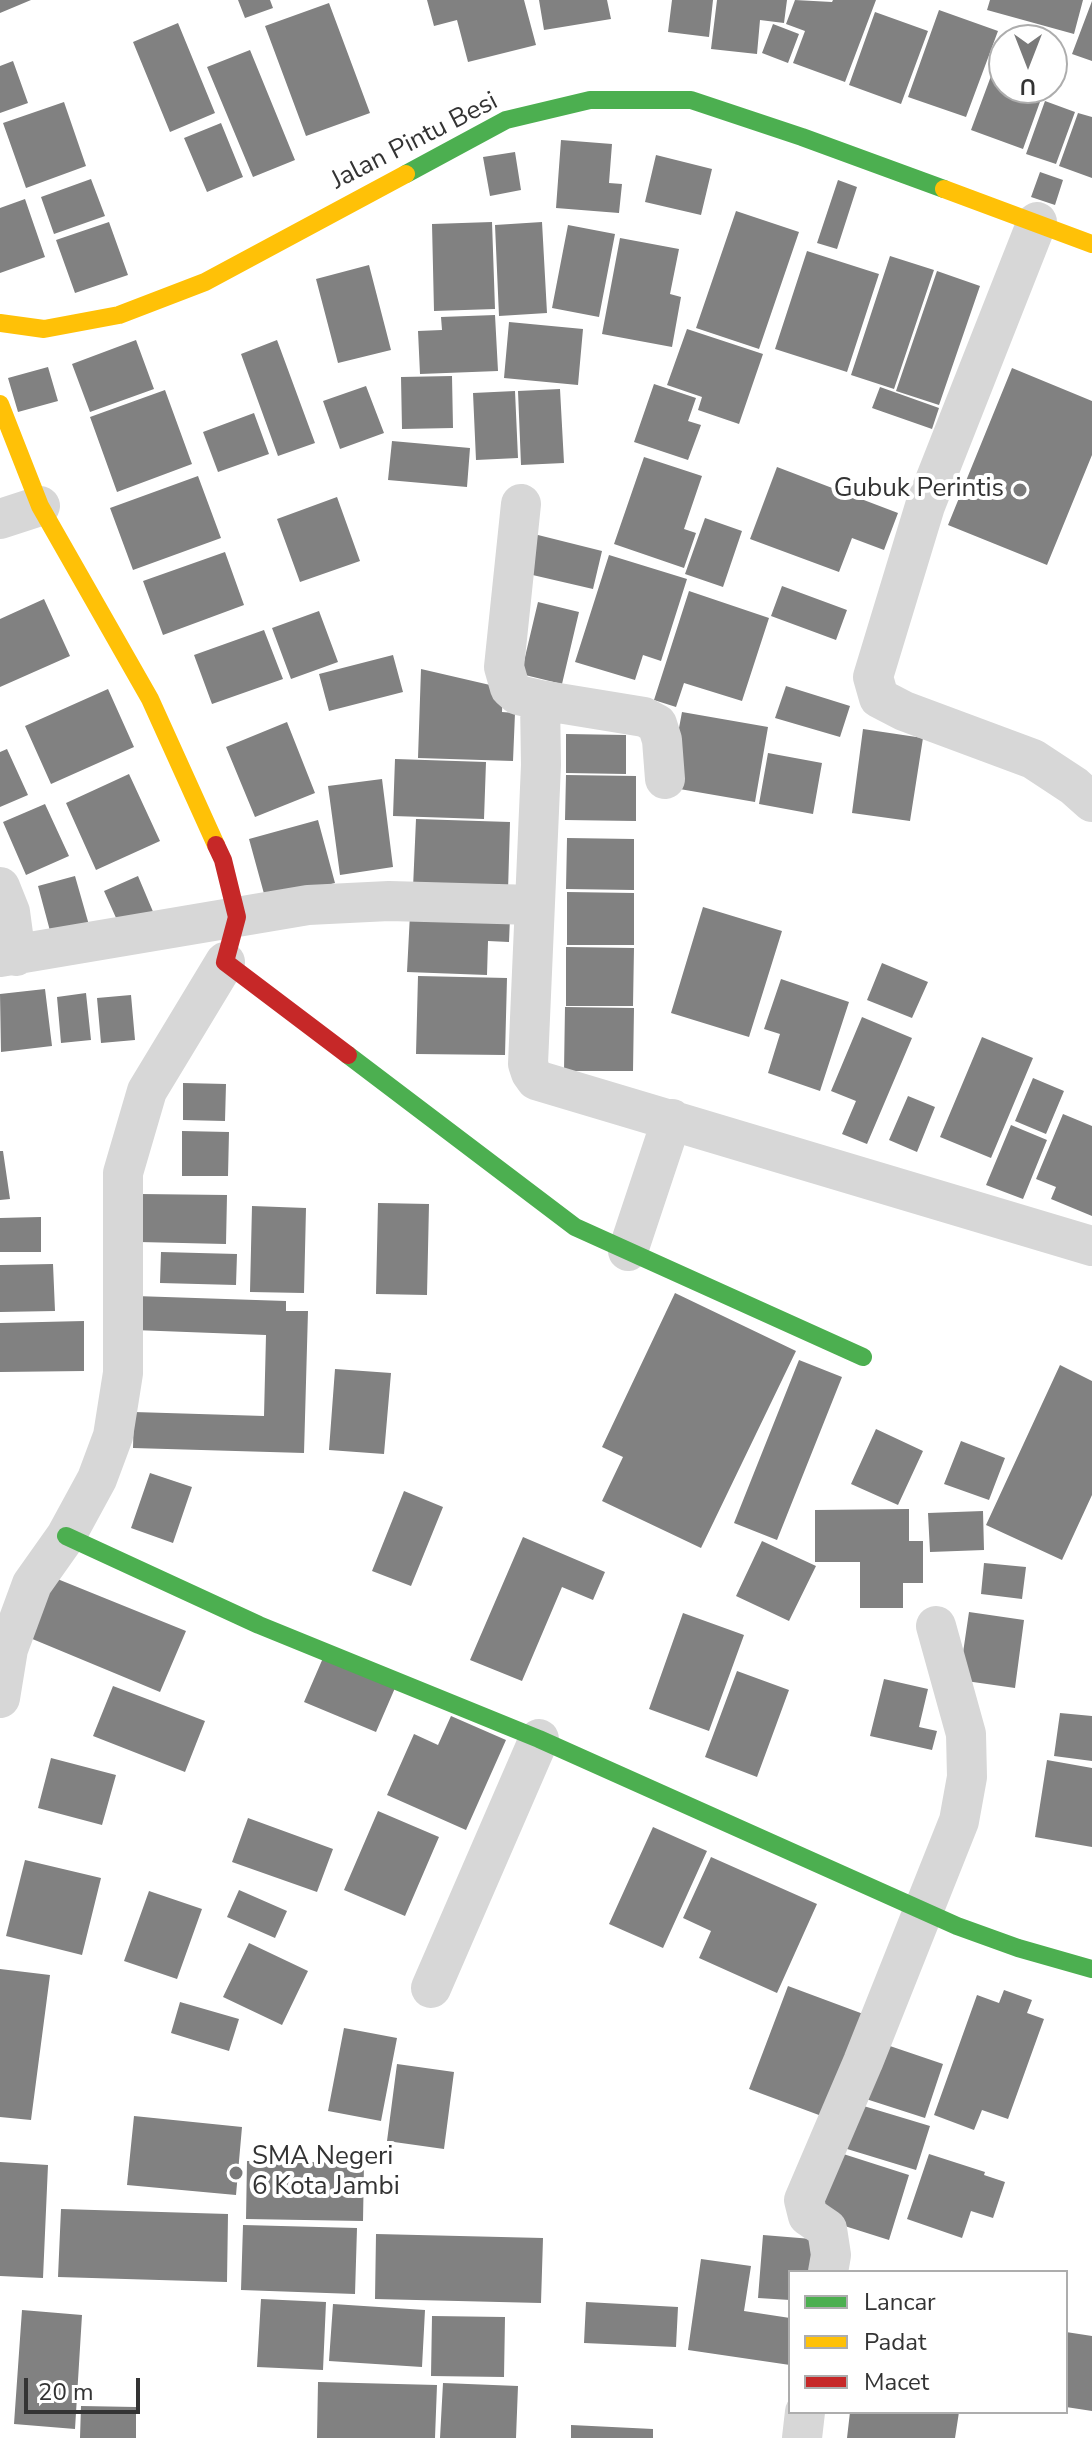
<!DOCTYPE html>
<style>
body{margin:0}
#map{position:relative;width:1092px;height:2438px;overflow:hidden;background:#fff;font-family:"Nunito Sans",sans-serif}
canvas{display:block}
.legend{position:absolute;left:788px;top:2270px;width:280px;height:144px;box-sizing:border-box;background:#fff;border:2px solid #adadad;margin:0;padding:10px 14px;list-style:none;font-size:24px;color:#333}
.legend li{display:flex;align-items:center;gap:16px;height:40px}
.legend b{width:40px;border:2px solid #adadad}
.north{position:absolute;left:988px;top:24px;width:80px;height:80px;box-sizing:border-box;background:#fff;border:2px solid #adadad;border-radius:50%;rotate:180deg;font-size:22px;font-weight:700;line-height:32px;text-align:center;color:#333}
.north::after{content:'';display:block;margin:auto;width:28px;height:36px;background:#7a7a7a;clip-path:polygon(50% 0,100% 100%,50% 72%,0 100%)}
.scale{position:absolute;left:24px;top:2378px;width:116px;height:36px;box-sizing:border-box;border:4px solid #333;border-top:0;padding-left:10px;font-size:24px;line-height:28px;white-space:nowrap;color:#333;-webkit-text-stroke:6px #fff;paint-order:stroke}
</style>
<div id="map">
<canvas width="1092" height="2438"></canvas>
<ul class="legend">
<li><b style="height:10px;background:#4caf50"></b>Lancar</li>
<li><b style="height:10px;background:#ffc107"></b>Padat</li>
<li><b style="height:10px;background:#c62828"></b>Macet</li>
</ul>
<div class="north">U</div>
<div class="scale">20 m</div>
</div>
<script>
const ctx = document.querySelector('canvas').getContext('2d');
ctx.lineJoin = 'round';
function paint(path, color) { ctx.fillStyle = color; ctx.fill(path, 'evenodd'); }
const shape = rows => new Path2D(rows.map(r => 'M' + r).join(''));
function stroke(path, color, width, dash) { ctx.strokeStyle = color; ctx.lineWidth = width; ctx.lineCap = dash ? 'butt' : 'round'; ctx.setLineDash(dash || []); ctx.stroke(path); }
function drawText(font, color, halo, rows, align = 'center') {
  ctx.font = font + ' "Nunito Sans",sans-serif'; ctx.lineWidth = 8; ctx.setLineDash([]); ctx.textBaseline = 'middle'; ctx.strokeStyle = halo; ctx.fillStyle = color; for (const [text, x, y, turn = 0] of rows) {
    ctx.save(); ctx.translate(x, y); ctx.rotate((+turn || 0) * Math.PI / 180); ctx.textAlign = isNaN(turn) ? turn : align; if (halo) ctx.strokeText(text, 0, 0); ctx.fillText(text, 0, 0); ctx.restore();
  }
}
const building = shape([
 [0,0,31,0,0,13],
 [238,0,270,0,273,8,245,18],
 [427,0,524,0,536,45,468,62,457,20,434,26],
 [539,0,607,0,611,19,544,30],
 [672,0,713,0,709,37,668,32],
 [717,0,787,0,784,23,760,20,757,54,711,49],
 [795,0,832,2,833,0,876,0,845,82,793,63,805,31,786,24],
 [990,0,1083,0,1074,34,987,10],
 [1092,1,1092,61,1072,54],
 [329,3,370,113,306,136,265,26],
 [939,10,998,31,966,117,908,97],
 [875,12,928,31,901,104,849,85],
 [178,23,215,113,170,132,133,42],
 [773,24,799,34,788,63,762,53],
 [1004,41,1004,88,1045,88,1023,149,971,130],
 [250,50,295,160,253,177,207,67],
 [13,61,28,103,0,113,0,66],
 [1045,101,1075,112,1056,164,1026,154],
 [64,102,86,166,26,188,3,123],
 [1078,113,1092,117,1092,178,1059,166],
 [221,123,243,177,207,192,184,138],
 [561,140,612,144,609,183,622,184,619,213,556,208],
 [515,152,521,190,490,196,483,157],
 [656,155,712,169,701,215,645,202],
 [1040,172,1063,180,1055,205,1031,197],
 [91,179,105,216,54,234,41,197],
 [838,180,857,187,837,249,817,243],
 [25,199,45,257,0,273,0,208],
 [736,211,799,232,759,349,696,328],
 [109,222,128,275,75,293,56,240],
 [492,222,495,309,434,311,432,224],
 [542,222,547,313,499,316,495,225],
 [568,225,615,234,599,317,552,308],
 [620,238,679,249,670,294,681,297,672,347,602,334],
 [807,251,879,274,847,372,775,349],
 [890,256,934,270,894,389,851,375],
 [369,265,391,350,338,363,316,279],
 [937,271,980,286,939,405,896,391],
 [495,315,498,371,420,374,418,331,442,330,441,317],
 [509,322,583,329,578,385,504,378],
 [687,329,763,354,739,424,698,410,702,397,667,385],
 [136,340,154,389,90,412,72,364],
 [277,340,315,443,278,456,241,354],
 [48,367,58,401,18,412,8,378],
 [1012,368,1092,401,1092,455,1047,565,948,525],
 [452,376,453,428,402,429,401,377],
 [654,384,696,398,688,421,701,425,688,460,634,442],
 [366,386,384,433,340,449,323,401],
 [880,387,939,408,932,429,872,408],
 [560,389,564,463,521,465,518,391],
 [165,390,192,464,117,492,90,417],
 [515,391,518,458,476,460,473,393],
 [254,413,269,454,218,472,203,432],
 [392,441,470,448,467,487,388,480],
 [644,457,702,476,684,529,696,533,684,568,614,544],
 [777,467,898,513,884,550,852,538,839,572,750,539],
 [198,476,221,538,133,570,110,508],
 [337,497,360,561,300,582,277,519],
 [705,518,742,531,723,587,685,574],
 [534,534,602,551,593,589,524,573],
 [225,552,244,605,163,635,143,581],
 [609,555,687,579,661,661,643,655,635,680,575,662],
 [782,586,847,610,836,640,771,616],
 [689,591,769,618,742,701,684,683,676,707,654,700],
 [44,599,70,656,0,687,0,619],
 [538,602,579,612,562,684,521,674],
 [319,611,338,662,291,679,272,628],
 [264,630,283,679,212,704,194,655],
 [393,655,403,692,329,711,319,674],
 [421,669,503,688,502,712,515,713,513,761,418,758],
 [786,686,850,706,840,737,775,718],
 [108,689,134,747,51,784,25,726],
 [682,712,768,727,755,802,668,787],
 [287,722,315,793,255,817,226,747],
 [863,729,923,738,910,821,852,813],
 [566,734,626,735,626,774,566,773],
 [7,749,28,795,0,807,0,752],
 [768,753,822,763,813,814,759,804],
 [395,759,486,762,484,819,393,816],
 [129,774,160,841,96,870,66,803],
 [566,775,636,776,636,821,565,820],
 [382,779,393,867,340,875,328,786],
 [45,804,69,856,26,875,3,822],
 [416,819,510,822,508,891,413,888],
 [318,820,335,883,266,901,249,839],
 [567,838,634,839,634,890,566,889],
 [75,876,91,932,53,942,38,886],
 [138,876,154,914,121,929,104,891],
 [567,892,634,893,634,945,567,945],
 [703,907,782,931,749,1037,671,1013],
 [410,914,510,917,509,942,488,941,487,975,407,972],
 [566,947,634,948,633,1006,566,1006],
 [882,963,928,982,912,1018,867,1000],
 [418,976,507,978,505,1055,416,1054],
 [781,979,849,1002,820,1091,768,1073,780,1034,764,1029],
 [45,989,52,1046,1,1052,0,994],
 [86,993,91,1040,61,1043,57,997],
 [131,995,135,1040,101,1043,97,998],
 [565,1007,634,1008,633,1071,564,1071],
 [862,1017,912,1038,867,1144,842,1134,856,1101,831,1091],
 [982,1037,1033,1058,991,1158,940,1137],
 [1033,1078,1064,1091,1046,1134,1015,1121],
 [183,1083,226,1084,225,1121,183,1120],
 [908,1096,935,1107,917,1152,889,1140],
 [1063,1114,1092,1126,1092,1216,1051,1199,1056,1187,1036,1179],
 [1011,1125,1047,1140,1023,1199,986,1185],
 [182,1131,229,1132,228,1176,182,1176],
 [0,1151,3,1151,10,1199,0,1200],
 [140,1194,227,1195,226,1244,139,1242],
 [378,1203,429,1204,427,1295,376,1294],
 [252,1206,306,1208,304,1293,250,1292],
 [41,1217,41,1252,0,1252,0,1218],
 [161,1252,237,1254,236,1285,160,1283],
 [53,1264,55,1311,0,1312,0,1265],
 [675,1293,796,1351,701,1548,602,1501,623,1457,602,1447],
 [135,1296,286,1301,286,1311,308,1311,304,1453,133,1448,134,1412,264,1416,266,1335,134,1330],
 [84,1321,84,1371,0,1372,0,1323],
 [799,1360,842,1377,777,1540,734,1523],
 [1060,1365,1092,1381,1092,1495,1062,1560,986,1525],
 [335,1369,391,1373,384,1454,329,1450],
 [876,1429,923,1451,898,1505,851,1484],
 [961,1441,1005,1458,989,1500,944,1484],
 [150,1473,192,1487,173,1543,131,1528],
 [404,1491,443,1507,411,1586,372,1571],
 [909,1509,909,1541,923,1541,923,1583,903,1583,903,1608,860,1608,860,1562,815,1562,815,1510],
 [983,1511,984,1550,930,1552,928,1513],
 [523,1537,605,1572,593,1600,562,1587,522,1681,470,1660],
 [762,1541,816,1566,789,1621,736,1596],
 [984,1563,1026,1567,1022,1599,981,1594],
 [55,1578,186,1631,160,1692,30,1638],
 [969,1612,1024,1620,1015,1688,959,1680],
 [683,1613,744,1635,709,1731,649,1709],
 [323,1658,395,1688,376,1732,304,1702],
 [737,1671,789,1690,757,1777,705,1757],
 [884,1679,928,1689,919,1727,937,1731,932,1750,870,1736],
 [113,1686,205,1721,185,1772,93,1736],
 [1060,1713,1092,1716,1092,1761,1054,1756],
 [451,1716,506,1740,466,1830,387,1795,414,1734,438,1745],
 [51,1758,116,1775,102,1825,38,1808],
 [1047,1760,1092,1768,1092,1847,1035,1837],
 [378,1811,439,1837,405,1916,344,1890],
 [248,1818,333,1849,317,1892,232,1862],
 [653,1827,707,1851,663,1948,609,1924],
 [711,1857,817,1904,777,1993,699,1958,711,1931,683,1918],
 [25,1860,101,1878,82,1955,6,1936],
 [239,1890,287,1911,275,1938,227,1917],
 [149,1891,202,1909,177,1979,124,1961],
 [249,1943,308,1971,282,2025,223,1997],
 [0,1969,50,1975,31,2120,0,2117],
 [788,1986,866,2015,827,2118,749,2089],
 [1004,1990,1032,2000,1027,2013,1044,2019,1008,2119,982,2110,974,2130,934,2115,977,1995,999,2003],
 [180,2002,239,2019,229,2051,171,2033],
 [344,2028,397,2038,381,2121,328,2111],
 [884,2044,943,2064,925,2118,866,2099],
 [397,2064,454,2072,444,2149,387,2141],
 [847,2101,930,2126,916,2170,834,2145],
 [134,2116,242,2127,236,2195,127,2185],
 [834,2151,909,2175,889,2240,813,2216],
 [929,2154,985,2172,984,2175,1005,2182,993,2218,971,2211,962,2238,907,2219],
 [247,2161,364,2163,363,2221,246,2219],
 [0,2162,48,2165,43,2278,0,2276],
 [61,2209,228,2214,227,2282,58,2277],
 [243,2225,357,2228,355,2294,241,2290],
 [376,2234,543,2238,541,2303,375,2299],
 [763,2235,824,2240,822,2272,790,2272,790,2300,758,2298],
 [701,2259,751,2266,744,2311,790,2318,790,2365,688,2350],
 [261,2299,326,2302,323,2370,257,2367],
 [586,2302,678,2307,676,2347,584,2343],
 [333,2304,425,2310,422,2367,329,2361],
 [22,2310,82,2315,75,2429,14,2424],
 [432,2316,505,2317,504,2377,431,2376],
 [1066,2332,1092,2336,1092,2411,1066,2407],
 [318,2382,437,2385,435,2438,317,2438],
 [443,2383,518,2386,516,2438,440,2438],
 [81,2406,136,2407,136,2438,80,2438],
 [850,2412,959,2412,955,2438,847,2438],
 [571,2425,653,2429,653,2438,571,2438]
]);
const street = shape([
 [1037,222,925,506,873,677,879,698,904,711,1033,759,1074,786,1092,802],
 [521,504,504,667,510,688,518,695,540,700,644,717,657,724,662,740,665,779],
 [0,519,40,506],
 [540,700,541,765,528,1064,531,1073,536,1080,1092,1246],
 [0,887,10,912,16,956],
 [0,957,308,905,389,901,534,905],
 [628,1251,672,1119],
 [0,1698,8,1649,32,1584,66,1536,97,1479,113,1436,123,1373,123,1173,147,1091,225,962],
 [431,1988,539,1739],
 [828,2272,831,2255,827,2229,808,2216,804,2200,863,2062,959,1821,967,1777,966,1734,936,1626],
 [802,2438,805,2412]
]);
const fast = shape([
 [406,174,506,120,590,100,691,100,802,137,944,189],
 [348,1055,575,1227,863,1357],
 [66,1536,259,1625,539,1739,957,1926,1018,1948,1092,1969]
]);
const slow = shape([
 [944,189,1092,244],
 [0,323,44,329,119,315,205,282,406,174],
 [0,404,40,506,150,699,216,845]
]);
const jam = shape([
 [216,845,223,860,237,917,225,962,348,1055]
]);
const markers = [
 [1020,490,8,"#7a7a7a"],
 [236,2173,8,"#7a7a7a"]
];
const streetNames = [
 ["Jalan Pintu Besi",415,142,-27]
];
const poiNames = [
 ["Gubuk Perintis",1004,490],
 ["SMA Negeri",252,2158,"left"],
 ["6 Kota Jambi",252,2188,"left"]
];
paint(building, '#818181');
stroke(street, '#d7d7d7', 40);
stroke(fast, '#4caf50', 18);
stroke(slow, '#ffc107', 18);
stroke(jam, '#c62828', 18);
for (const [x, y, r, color] of markers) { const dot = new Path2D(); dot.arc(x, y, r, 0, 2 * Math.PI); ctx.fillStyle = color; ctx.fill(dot); stroke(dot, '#fff', 3); }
drawText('26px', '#333', '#fff', streetNames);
drawText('26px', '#333', '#fff', poiNames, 'right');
</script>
